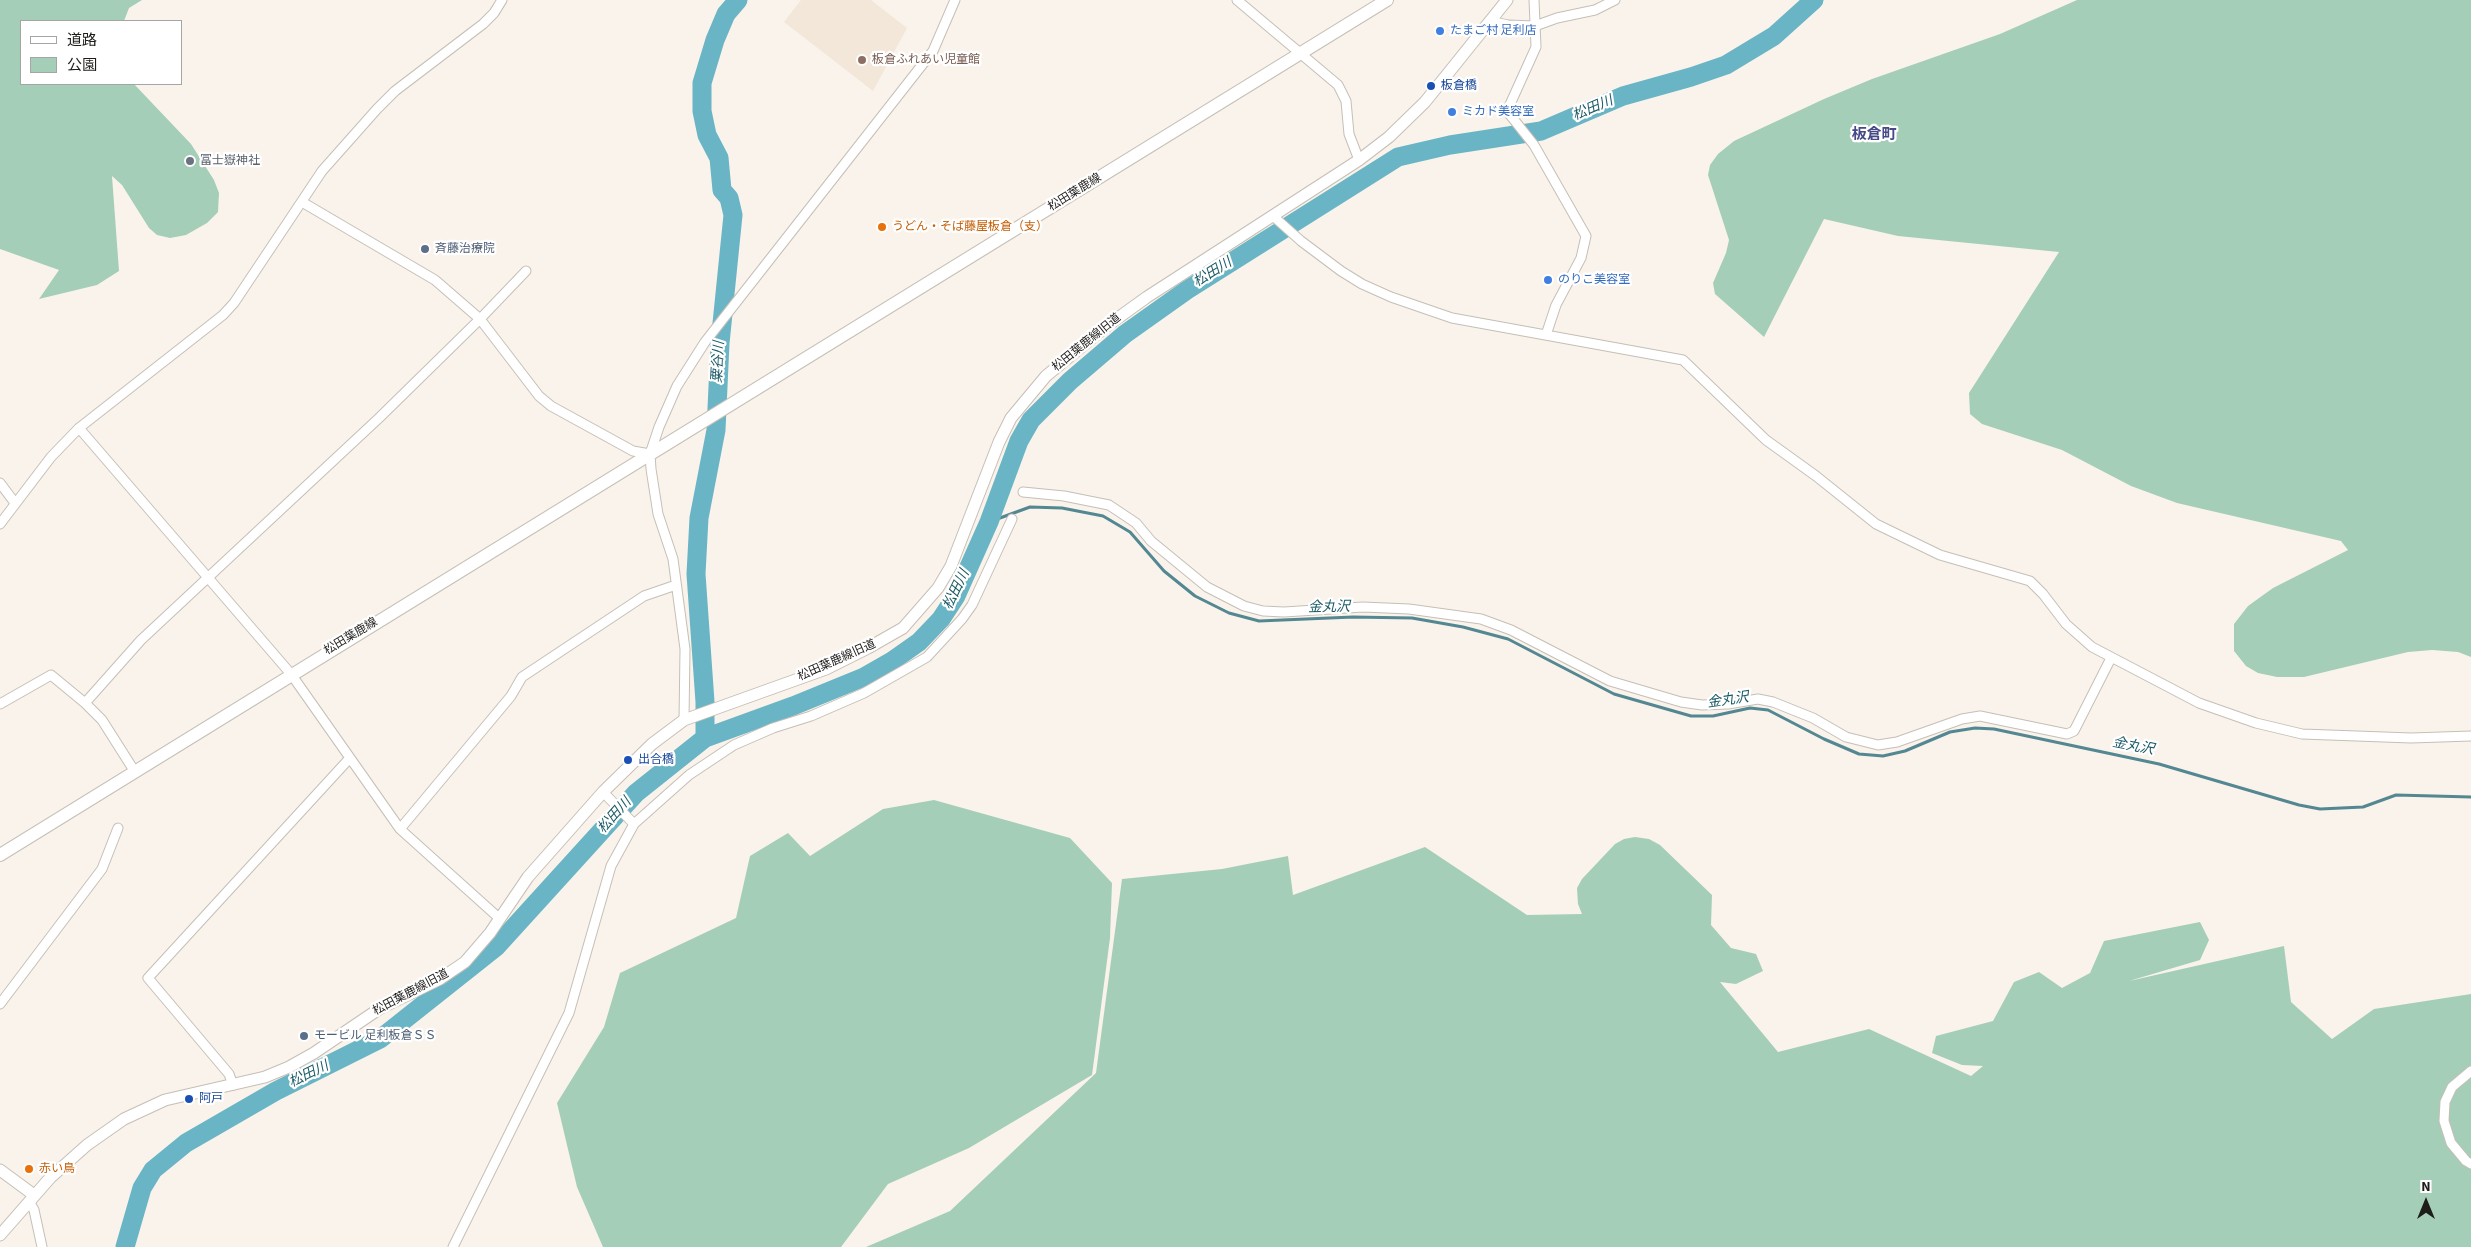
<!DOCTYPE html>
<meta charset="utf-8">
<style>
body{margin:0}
#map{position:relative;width:2471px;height:1247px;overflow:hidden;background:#faf3eb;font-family:"Source Sans 3","Noto Sans JP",sans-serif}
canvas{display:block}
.legend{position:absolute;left:20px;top:20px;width:162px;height:65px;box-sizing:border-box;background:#fff;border:1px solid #a5a5a3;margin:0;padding:6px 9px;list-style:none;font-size:15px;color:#1f1d1a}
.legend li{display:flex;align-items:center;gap:10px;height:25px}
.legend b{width:25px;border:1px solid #a5a5a3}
.north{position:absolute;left:2401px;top:1177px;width:50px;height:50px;-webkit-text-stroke:4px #fff;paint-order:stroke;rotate:0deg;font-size:14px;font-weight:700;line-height:20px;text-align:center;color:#1f1d1a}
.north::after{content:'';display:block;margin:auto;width:18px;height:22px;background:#1f1d1a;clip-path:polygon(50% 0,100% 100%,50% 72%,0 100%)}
</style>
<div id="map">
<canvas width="2471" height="1247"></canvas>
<ul class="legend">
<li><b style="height:6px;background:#fff"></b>道路</li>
<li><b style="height:14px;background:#a5ceb8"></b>公園</li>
</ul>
<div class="north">N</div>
</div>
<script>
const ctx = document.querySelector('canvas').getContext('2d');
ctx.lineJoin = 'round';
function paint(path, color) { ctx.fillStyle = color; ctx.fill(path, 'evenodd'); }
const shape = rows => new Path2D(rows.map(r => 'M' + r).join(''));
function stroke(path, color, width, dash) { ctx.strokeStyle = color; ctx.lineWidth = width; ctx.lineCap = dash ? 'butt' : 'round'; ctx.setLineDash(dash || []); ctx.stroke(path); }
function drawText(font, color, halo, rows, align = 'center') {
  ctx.font = font + ' "Source Sans 3","Noto Sans JP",sans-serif'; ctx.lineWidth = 4.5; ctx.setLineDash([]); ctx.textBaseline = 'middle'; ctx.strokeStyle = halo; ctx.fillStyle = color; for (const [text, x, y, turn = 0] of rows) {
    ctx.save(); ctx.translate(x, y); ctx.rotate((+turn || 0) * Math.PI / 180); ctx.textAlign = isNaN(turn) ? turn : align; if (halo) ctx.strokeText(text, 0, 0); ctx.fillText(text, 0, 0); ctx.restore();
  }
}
const built = shape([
 [801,0,871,0,907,28,873,91,784,22]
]);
const green = shape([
 [0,0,142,0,129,8,124,21,21,21,21,84,134,84,191,144,214,180,219,193,218,212,207,223,186,235,170,238,157,235,149,228,122,185,112,176,119,271,97,285,39,299,59,270,0,249],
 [2077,0,2471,0,2471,657,2458,652,2432,650,2408,652,2304,677,2277,677,2258,673,2246,666,2234,651,2234,624,2248,606,2273,588,2348,550,2341,541,2177,503,2131,486,2062,450,1982,424,1970,414,1969,393,2059,252,1898,236,1824,219,1764,337,1715,294,1713,283,1726,253,1729,240,1708,175,1710,165,1718,154,1734,141,1824,99,1872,79,2000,34],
 [934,800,1070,838,1112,883,1110,938,1092,1075,969,1148,888,1184,841,1247,603,1247,577,1187,557,1103,604,1027,620,973,736,918,750,856,788,833,810,856,883,809],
 [1635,837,1649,839,1660,845,1712,895,1711,925,1731,948,1756,954,1763,971,1736,984,1720,982,1778,1052,1869,1029,1971,1076,1983,1066,1962,1065,1932,1053,1936,1036,1993,1021,2014,982,2039,972,2062,988,2090,973,2104,941,2200,922,2209,940,2200,960,2129,981,2284,946,2291,1002,2332,1039,2374,1009,2471,994,2471,1247,866,1247,950,1211,1096,1073,1122,879,1222,869,1288,856,1293,895,1425,847,1527,915,1582,914,1578,904,1577,888,1582,879,1615,844,1624,839]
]);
const stream = shape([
 [989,522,1030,507,1062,508,1103,516,1130,532,1164,571,1195,596,1229,613,1259,621,1353,617,1412,618,1463,627,1508,639,1614,694,1691,716,1713,716,1750,708,1768,710,1824,739,1859,754,1883,756,1905,751,1950,732,1975,728,1994,729,2159,764,2299,805,2320,809,2363,807,2396,795,2471,797]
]);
const river = shape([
 [705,738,705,702,696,574,699,518,716,430,720,343,733,215,729,198,722,190,719,158,707,135,702,111,702,83,715,40,726,14,738,0],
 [125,1247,142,1188,153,1170,186,1143,276,1091,380,1039,496,947,636,793,705,738,793,706,864,677,892,661,919,642,941,619,956,596,989,522,1019,441,1031,420,1070,381,1125,334,1187,290,1398,157,1450,145,1541,131,1623,96,1691,77,1726,65,1774,36,1814,0]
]);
const minor = shape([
 [1237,0,1338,85,1346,101,1349,134,1359,160],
 [1534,0,1536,47,1507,111,1534,145,1586,236,1581,258,1556,305,1546,335],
 [1490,21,1508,25,1535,26,1557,18,1595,10,1615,0],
 [302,202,435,280,480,319,539,396,551,406,633,451,650,454],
 [1273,216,1301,241,1341,271,1362,284,1391,297,1452,318,1683,360,1766,440,1816,476,1876,524,1940,555,2030,581,2043,594,2066,624,2092,647,2199,703,2256,723,2302,734,2411,738,2471,736],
 [79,428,291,674,400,829,511,696,522,677,644,596,676,585],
 [0,483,15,503],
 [1023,492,1064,496,1109,505,1136,523,1151,541,1207,587,1244,606,1263,611,1284,612,1363,607,1409,609,1481,619,1511,630,1610,681,1681,702,1702,705,1728,704,1758,699,1773,702,1813,718,1846,737,1878,745,1897,742,1962,719,1980,716,2067,734,2074,731,2111,658],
 [0,524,51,457,79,428,223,315,234,303,322,171,377,109,395,91,483,24,494,13,502,0],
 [85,703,141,640,379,418,480,319,526,271],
 [0,704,51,675,85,703,102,720,135,772],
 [684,720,685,649,673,559,658,514,651,469,650,454,659,427,677,386,705,342,933,51,955,0],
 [603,792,634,824],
 [400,829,499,918],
 [0,1004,102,869,118,828],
 [2471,1071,2452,1087,2445,1102,2444,1121,2451,1143,2466,1161,2471,1164],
 [233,1085,229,1074,148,978,349,759],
 [29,1201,34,1210,42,1247],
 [453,1247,569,1013,611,866,634,824,689,775,734,745,773,728,811,716,864,693,927,657,962,619,972,605,1012,519]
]);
const tertiary = shape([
 [0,1170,34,1195],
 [0,1235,50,1178,87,1145,124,1119,165,1100,265,1077,289,1067,314,1053,379,1009,440,979,465,962,490,933,528,877,603,792,652,744,684,720,826,669,868,648,903,628,938,588,951,566,999,442,1011,418,1046,376,1104,328,1147,297,1359,160,1389,137,1425,102,1507,0]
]);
const secondary = shape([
 [0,855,1387,0]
]);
const markers = [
 [1440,31,5,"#3f7fe0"],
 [862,60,5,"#8d6e63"],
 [1431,86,5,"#1a4fb4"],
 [1452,112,5,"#3f7fe0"],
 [190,161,5,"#6b7280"],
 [882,227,5,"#e8710a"],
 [425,249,5,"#5c6f8a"],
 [1548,280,5,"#3f7fe0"],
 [628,760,5,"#1a4fb4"],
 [304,1036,5,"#5c6f8a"],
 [189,1099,5,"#1a4fb4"],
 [29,1169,5,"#e8710a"]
];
const shopNames = [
 ["たまご村 足利店",1450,31],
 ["ミカド美容室",1462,112],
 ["のりこ美容室",1558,280]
];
const educationNames = [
 ["板倉ふれあい児童館",872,60]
];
const transitNames = [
 ["板倉橋",1441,86],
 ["出合橋",638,760],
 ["阿戸",199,1099]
];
const worshipNames = [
 ["冨士嶽神社",200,161]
];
const streetNames = [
 ["松田葉鹿線",1075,193,-32],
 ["松田葉鹿線旧道",1087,343,-39],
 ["松田葉鹿線",351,637,-31],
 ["松田葉鹿線旧道",837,661,-24],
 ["松田葉鹿線旧道",411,993,-28]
];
const foodNames = [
 ["うどん・そば藤屋板倉（支）",892,227],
 ["赤い鳥",39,1169]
];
const serviceNames = [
 ["斉藤治療院",435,249],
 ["モービル 足利板倉ＳＳ",314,1036]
];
const waterNames = [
 ["松田川",1593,109,-23],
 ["松田川",1213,273,-32],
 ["粟谷川",719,362,-87],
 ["松田川",957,590,-64],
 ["金丸沢",1329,608,-1],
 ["金丸沢",1728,701,-8],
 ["金丸沢",2133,747,11],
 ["松田川",615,816,-48],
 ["松田川",309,1075,-26]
];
const quarterNames = [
 ["板倉町",1874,136]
];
paint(built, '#f2e7d8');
paint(green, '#a5ceb8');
stroke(stream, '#538792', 3);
stroke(river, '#69b5c5', 19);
stroke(minor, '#c5bfb6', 11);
stroke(tertiary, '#c5bfb6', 13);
stroke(secondary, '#c5bfb6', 14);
stroke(minor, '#fff', 9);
stroke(tertiary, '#fff', 11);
stroke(secondary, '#fff', 12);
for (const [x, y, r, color] of markers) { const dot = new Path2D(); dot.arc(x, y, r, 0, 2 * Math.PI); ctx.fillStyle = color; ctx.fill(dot); stroke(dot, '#fff', 2); }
drawText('12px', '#366cbe', '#fff', shopNames, 'left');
drawText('12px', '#785e54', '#fff', educationNames, 'left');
drawText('12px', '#164399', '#fff', transitNames, 'left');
drawText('12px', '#5b616d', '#fff', worshipNames, 'left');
drawText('12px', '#1f1d1a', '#fff', streetNames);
drawText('12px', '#c56008', '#fff', foodNames, 'left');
drawText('12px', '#4e5e75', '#fff', serviceNames, 'left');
drawText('italic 14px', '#1b5b67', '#fff', waterNames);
drawText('bold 15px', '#464987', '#fff', quarterNames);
</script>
